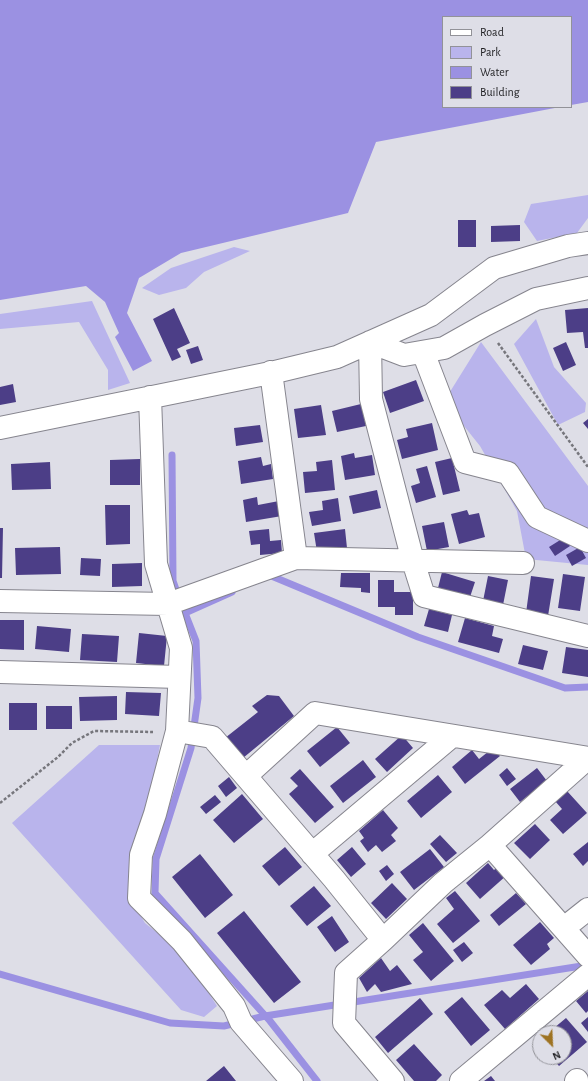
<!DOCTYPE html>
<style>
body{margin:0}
#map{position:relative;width:588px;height:1081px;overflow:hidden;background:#dedee7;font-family:"Alegreya Sans",sans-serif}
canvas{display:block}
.legend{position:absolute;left:442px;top:16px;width:130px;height:92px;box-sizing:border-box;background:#dedee7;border:1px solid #929298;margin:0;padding:5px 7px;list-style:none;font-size:12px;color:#1f1f22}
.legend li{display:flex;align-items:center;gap:8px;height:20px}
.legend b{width:20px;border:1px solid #929298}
.north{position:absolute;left:532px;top:1025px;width:40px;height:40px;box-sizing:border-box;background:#dedee7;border:1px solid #929298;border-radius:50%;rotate:156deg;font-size:11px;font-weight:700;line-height:16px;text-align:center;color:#1f1f22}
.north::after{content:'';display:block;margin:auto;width:14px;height:18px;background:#9e7322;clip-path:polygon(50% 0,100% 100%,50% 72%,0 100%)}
</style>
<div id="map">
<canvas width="588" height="1081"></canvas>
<ul class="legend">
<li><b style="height:5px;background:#fff"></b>Road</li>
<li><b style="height:11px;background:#b9b4ec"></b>Park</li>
<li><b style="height:11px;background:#9b91e2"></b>Water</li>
<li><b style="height:11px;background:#4c3e87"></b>Building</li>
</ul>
<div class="north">N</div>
</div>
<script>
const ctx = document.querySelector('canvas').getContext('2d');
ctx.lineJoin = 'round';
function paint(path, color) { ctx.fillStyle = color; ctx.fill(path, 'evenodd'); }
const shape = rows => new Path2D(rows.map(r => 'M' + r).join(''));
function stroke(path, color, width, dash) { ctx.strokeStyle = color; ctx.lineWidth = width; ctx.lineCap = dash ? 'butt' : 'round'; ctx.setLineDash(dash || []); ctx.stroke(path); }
const green = shape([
 [588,195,588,218,577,233,537,241,524,222,531,204],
 [234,247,250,251,204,272,186,288,159,295,142,288,171,268],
 [92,301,130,383,108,390,108,370,79,322,0,329,0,314],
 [536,319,554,367,586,403,585,412,558,425,514,344],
 [481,342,588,486,588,565,526,559,517,511,480,446,460,421,448,395],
 [99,745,160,745,130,898,145,923,184,954,217,1006,204,1017,181,1010,12,823]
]);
const water = shape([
 [0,0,588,0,588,102,571,105,571,17,443,17,443,107,560,107,376,142,348,213,181,253,139,278,127,313,152,361,133,371,115,337,119,333,105,302,86,286,0,300]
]);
const stream = shape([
 [172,455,173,581,179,598],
 [267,576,269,575,418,637,565,688,588,687],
 [232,592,185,613,196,641,198,698,191,748,156,859,155,893,270,1021,317,1081],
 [0,974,170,1023,224,1026,265,1016,588,965]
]);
const building = shape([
 [458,220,476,220,476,247,458,247],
 [520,225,520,241,491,242,491,226],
 [174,308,190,343,177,349,181,357,172,361,153,319],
 [588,308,588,348,585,348,583,332,567,333,565,310],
 [566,342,576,365,563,371,553,348],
 [198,346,203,360,191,364,186,350],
 [416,380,424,401,390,413,383,392],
 [13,384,16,402,0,405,0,387],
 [361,404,366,426,337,432,332,411],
 [321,405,326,435,298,438,294,409],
 [588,419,588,429,583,423],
 [432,423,438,450,402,459,397,440,408,437,406,429],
 [260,425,263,442,236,446,234,428],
 [354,453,355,458,372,455,375,475,345,480,341,456],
 [261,457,263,466,271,464,273,479,241,484,238,461],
 [452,458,460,491,443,495,435,462],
 [140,459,140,485,110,485,110,460],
 [332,460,335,490,305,493,303,472,317,471,316,462],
 [50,462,51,489,12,490,11,464],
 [427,466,436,497,416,503,411,486,420,483,416,469],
 [377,490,381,508,353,514,349,496],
 [257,497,258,505,279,501,282,516,246,522,243,500],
 [338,498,341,521,312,526,309,512,323,510,322,501],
 [105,505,130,505,130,544,106,545],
 [467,510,469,515,479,513,485,537,459,544,451,514],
 [444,522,449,547,427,551,422,526],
 [0,528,3,528,2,578,0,578],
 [269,529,270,541,281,540,282,553,260,555,260,544,251,545,249,531],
 [345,529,347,548,317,552,314,533],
 [565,537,570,546,555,556,549,547],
 [60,547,61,574,16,575,15,548],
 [580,547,586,558,572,566,566,555],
 [81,558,101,559,100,576,80,575],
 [142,563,142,586,112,587,112,564],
 [442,572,475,582,470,597,438,588],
 [341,573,370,573,370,593,361,592,361,588,340,587],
 [563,574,585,577,580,611,558,608],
 [488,576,508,580,503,605,483,601],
 [531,576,554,579,548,616,526,613],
 [378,580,394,580,394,592,413,592,413,615,395,615,395,607,378,607],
 [429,609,452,615,448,632,424,626],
 [465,618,494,626,492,636,503,639,499,653,458,642],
 [0,620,24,620,24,650,0,649],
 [37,626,71,629,69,652,35,649],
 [139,633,167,636,164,666,136,663],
 [82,634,119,636,117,662,80,660],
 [523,645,548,651,543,670,518,664],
 [566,647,588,650,588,677,562,673],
 [126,692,161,693,159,716,125,714],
 [267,695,279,696,294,716,243,758,225,738,258,712,252,706],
 [117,696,117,720,80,721,79,697],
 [9,703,37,703,37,730,9,730],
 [46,706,72,706,72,729,46,729],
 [337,727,350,743,320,767,307,751],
 [402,735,413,748,387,772,375,759],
 [493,748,500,756,465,784,452,767,472,750,479,759],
 [363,760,376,777,343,803,330,786],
 [507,768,516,779,507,786,499,775],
 [537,768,547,781,520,802,510,789],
 [300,769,334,807,315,823,289,794,298,786,290,778],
 [438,775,452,792,421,818,407,801],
 [229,777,237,788,226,797,218,786],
 [567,791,587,813,563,834,550,820,562,809,555,801],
 [242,794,263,819,234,843,213,820],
 [215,795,221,802,206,814,200,807],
 [383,810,398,828,391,835,396,841,382,852,376,845,368,852,360,841,364,838,359,831],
 [535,824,550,840,530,859,514,843],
 [440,835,457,853,446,862,430,844],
 [588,842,588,861,583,866,573,854],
 [285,847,302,867,279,886,262,866],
 [352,847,366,864,351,877,337,860],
 [430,849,444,867,414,890,400,872],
 [200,854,233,895,205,918,172,877],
 [488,863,494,870,499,865,507,875,480,899,466,883],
 [387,865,394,874,386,881,379,871],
 [392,883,407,899,386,919,371,903],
 [314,886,331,906,307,926,290,906],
 [455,891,480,921,453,943,437,924,454,909,446,898],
 [516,893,526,904,499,926,490,915],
 [244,911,301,982,274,1003,217,933],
 [332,916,349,942,335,952,317,927],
 [540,922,554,938,547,944,550,949,531,965,513,945],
 [423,923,454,961,431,981,413,960,423,952,409,935],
 [464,942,473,953,462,962,453,950],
 [381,958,390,971,397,965,412,984,381,992,375,984,367,992,359,978],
 [526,984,539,999,505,1029,484,1005,502,990,510,998],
 [588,991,588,1011,586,1013,576,1001],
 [462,997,490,1030,471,1046,444,1012],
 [420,998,433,1014,388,1053,375,1037],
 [588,1017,588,1032,581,1023],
 [566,1018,587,1042,559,1066,551,1057,564,1057,564,1033,558,1033,554,1028],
 [414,1044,442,1075,436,1081,414,1081,396,1060],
 [224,1066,236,1081,206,1081],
 [491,1076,495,1081,484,1081]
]);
const path = shape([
 [498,343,588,467],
 [0,803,58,757,72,743,94,731,153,732]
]);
const minor = shape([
 [588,288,536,299,485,325,444,348,404,355,370,342,371,399,413,561,424,596,588,636],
 [423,352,465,462,508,473,537,517,588,541],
 [271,372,296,558,523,563],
 [150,397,156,564,181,648,177,731,155,814,141,855,139,898,182,941,234,1006,241,1022,292,1081],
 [0,428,275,372,337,357,431,315,494,268,568,246,588,243],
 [0,601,168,604,296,558],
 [0,672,179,677],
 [177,731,212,737,334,879,383,940,443,883,490,845,588,956],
 [246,776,315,713,588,758],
 [490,845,588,758],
 [312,854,452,736],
 [564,928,588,909],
 [383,940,346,973,344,1023,393,1081],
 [461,1081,588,975],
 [576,1081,577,1080]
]);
paint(green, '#b9b4ec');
paint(water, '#9b91e2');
stroke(stream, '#9b91e2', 7);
paint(building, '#4c3e87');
stroke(minor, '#86858e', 24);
stroke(path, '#76767c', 2.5, [3, 2]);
stroke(minor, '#fff', 22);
</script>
